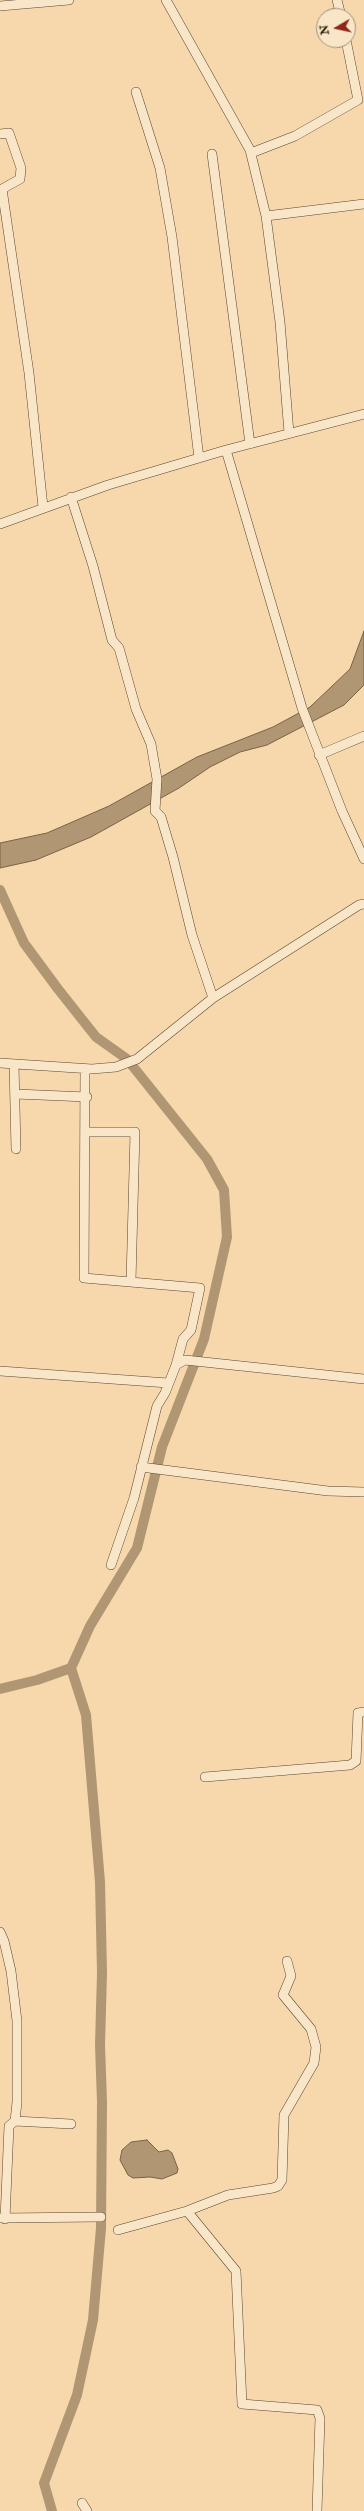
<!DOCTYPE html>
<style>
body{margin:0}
#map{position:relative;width:364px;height:2511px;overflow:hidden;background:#f6d8ac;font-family:"IM FELL Double Pica",serif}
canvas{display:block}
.north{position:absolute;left:316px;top:8px;width:40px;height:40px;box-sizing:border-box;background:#f9e6c9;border:1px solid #a59279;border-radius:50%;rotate:261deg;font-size:11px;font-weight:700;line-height:16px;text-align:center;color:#271501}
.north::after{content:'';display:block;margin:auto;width:14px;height:18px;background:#8f2418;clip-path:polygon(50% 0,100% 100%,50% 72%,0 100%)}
</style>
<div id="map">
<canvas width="364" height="2511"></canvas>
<div class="north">N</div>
</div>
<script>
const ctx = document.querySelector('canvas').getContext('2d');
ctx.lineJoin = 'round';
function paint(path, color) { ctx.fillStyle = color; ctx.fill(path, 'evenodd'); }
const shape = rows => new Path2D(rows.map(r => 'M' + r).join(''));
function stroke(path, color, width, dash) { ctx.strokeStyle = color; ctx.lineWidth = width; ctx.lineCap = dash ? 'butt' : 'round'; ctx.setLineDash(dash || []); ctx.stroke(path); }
const water = shape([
 [364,631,364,685,344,705,267,745,240,752,210,767,179,788,91,837,36,860,0,868,0,843,47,833,109,806,197,757,273,727,310,707,350,669,364,631],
 [147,2140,159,2152,168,2150,172,2153,178,2169,177,2173,162,2179,150,2177,133,2178,128,2175,120,2160,122,2150,131,2142,147,2140]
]);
const canal = shape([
 [0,890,24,943,58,989,96,1037,127,1059,207,1159,224,1190,227,1237,204,1339,162,1447,137,1548,90,1626,71,1668,86,1715,100,1882,102,1973,100,2045,102,2102,101,2228,93,2320,77,2395,44,2483,52,2511],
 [0,1689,37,1680,71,1668]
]);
const minor = shape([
 [166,0,250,150,266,216,280,322,289,433],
 [337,0,341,16],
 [0,6,69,0],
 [136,92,160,168,172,237,199,458],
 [0,134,9,133,21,168,20,179,2,189,29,373,43,507],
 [251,153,295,136,358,100,346,40],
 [212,154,250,444],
 [266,216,364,204],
 [226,450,302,708,342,811,364,859],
 [71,497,93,566,112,640,119,648,136,709,151,744,157,779,155,811,161,817,173,857,192,935,213,998],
 [0,524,108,485,226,450,364,414],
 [319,755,364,736],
 [0,1063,92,1069,116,1067,137,1059,213,998,359,905,364,904],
 [14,1064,16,1149],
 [85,1069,84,1278,200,1288,191,1330,183,1339,176,1365],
 [16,1094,87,1097],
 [86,1132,135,1132,131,1281],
 [0,1371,168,1383],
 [141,1467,328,1491,364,1492],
 [111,1565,134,1498,157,1406,165,1393,176,1365,185,1360,364,1379],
 [205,1777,350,1765,356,1761,358,1713,364,1712],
 [0,1932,4,1941,11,1971,17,2021,17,2102,15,2121],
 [187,2211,228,2195,273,2188,278,2186,282,2180,284,2115,314,2063,316,2047,311,2029,283,1995,291,1976,287,1961],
 [0,2218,101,2217],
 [5,2219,9,2126,15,2121,71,2124],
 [118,2230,187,2211,236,2271,242,2404,317,2410,320,2418,317,2511],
 [82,2503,87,2511]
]);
paint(water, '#b09672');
stroke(water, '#796245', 1);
stroke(canal, '#b09672', 10);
stroke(minor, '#5b462c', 10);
stroke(minor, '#f9e6c9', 9);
</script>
